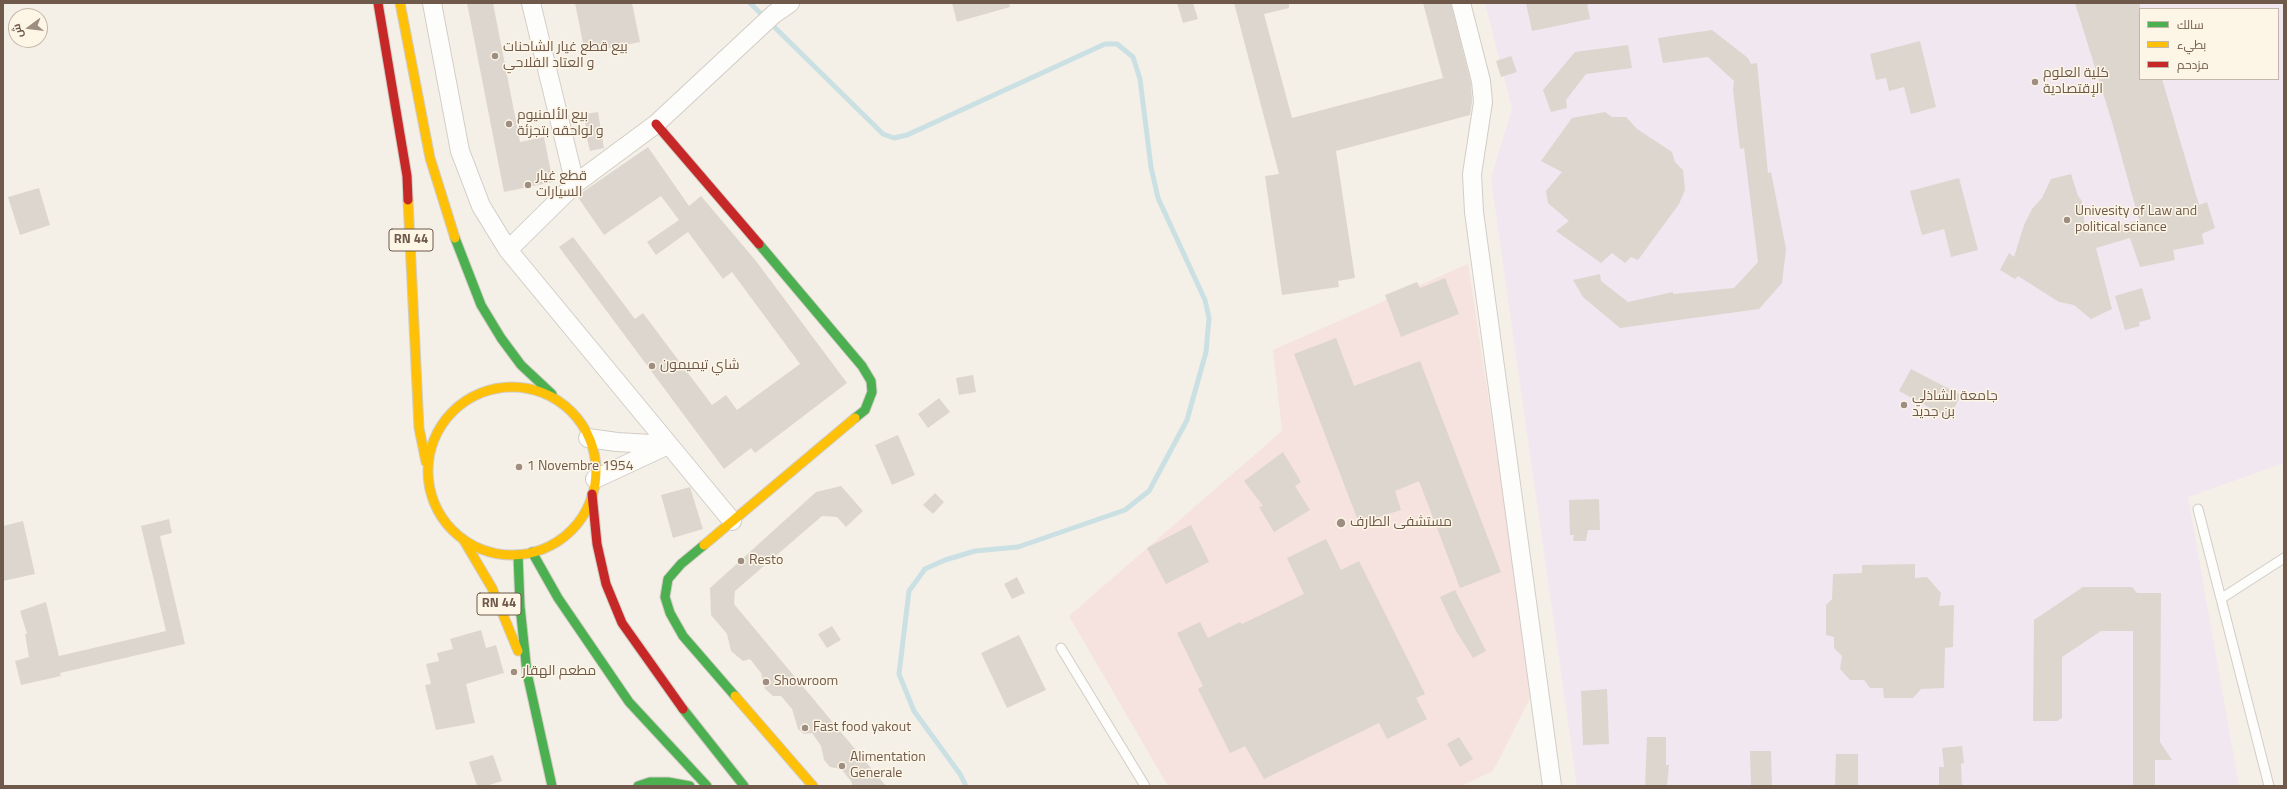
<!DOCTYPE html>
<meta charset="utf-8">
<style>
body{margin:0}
#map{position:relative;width:2287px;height:789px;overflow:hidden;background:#f4f0e8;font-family:"Titillium Web",Cairo,sans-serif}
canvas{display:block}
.frame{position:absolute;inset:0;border:4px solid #6f594b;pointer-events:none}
.legend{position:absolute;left:2139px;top:8px;width:140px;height:72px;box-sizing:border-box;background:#fdf6e7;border:1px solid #c4b7a9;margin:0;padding:5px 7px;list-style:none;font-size:12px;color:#6f594b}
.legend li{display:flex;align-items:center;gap:8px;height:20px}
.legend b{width:20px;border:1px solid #c4b7a9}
.north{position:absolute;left:8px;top:8px;width:40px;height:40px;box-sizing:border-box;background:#fdf6e7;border:1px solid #c4b7a9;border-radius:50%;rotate:255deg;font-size:11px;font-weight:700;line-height:16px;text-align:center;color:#6f594b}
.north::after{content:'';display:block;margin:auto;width:14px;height:18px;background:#9e8e82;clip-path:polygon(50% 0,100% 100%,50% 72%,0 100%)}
</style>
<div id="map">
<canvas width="2287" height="789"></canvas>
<div class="frame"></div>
<ul class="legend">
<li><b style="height:5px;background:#4caf50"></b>سالك</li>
<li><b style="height:5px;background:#ffc107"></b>بطيء</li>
<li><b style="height:5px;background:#c62828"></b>مزدحم</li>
</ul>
<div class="north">ش</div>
</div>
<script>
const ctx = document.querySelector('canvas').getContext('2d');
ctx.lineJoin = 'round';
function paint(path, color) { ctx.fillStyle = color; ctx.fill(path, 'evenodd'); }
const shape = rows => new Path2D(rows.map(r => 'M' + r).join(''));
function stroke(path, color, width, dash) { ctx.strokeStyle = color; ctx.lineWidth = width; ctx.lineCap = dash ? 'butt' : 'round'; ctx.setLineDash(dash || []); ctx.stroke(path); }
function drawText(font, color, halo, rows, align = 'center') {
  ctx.font = font + ' "Titillium Web",Cairo,sans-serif'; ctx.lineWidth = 3; ctx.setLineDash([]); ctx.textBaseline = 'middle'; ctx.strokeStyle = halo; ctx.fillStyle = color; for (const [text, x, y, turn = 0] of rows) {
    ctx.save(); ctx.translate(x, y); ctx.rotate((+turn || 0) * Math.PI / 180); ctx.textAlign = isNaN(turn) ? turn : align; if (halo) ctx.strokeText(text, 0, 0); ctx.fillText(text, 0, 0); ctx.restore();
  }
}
const education = shape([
 [1485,3,2284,3,2284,463,2188,497,2239,786,1577,786,1491,178,1512,109],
 [2140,9,2278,9,2278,79,2140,79]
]);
const medical = shape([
 [1468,264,1533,692,1493,771,1461,786,1168,786,1069,616,1282,431,1273,350]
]);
const stream = shape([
 [750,3,883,134,894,138,907,135,1105,44,1117,44,1133,57,1140,79,1151,167,1158,198,1205,300,1209,318,1206,352,1187,420,1149,491,1125,510,1018,547,975,551,945,560,925,569,909,591,899,674,914,711,960,774,966,786]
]);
const building = shape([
 [467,3,493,3,520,142,544,137,553,182,504,192],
 [575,3,632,3,640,42,585,53],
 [952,3,1009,3,1010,7,957,22],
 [1177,3,1193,3,1198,19,1183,23],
 [1234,3,1289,3,1289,8,1264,14,1292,118,1443,78,1423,3,1451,3,1471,83,1472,102,1470,115,1336,151,1355,278,1338,281,1339,287,1282,295,1265,176,1279,174],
 [1526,3,1587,3,1590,19,1532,31],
 [2075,3,2140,3,2140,79,2162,79,2199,205,2207,202,2215,228,2202,234,2204,244,2173,250,2175,260,2140,267,2130,238,2096,248,2112,309,2091,319,2074,305,2059,302,2018,276,2015,279,2000,270,2009,253,2014,257,2024,225,2032,209,2042,198,2051,179,2071,174,2078,196,2082,201,2084,220,2089,234,2139,220,2112,122],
 [1712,30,1748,58,1751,64,1757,63,1768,173,1771,172,1786,249,1782,283,1759,309,1620,328,1583,297,1573,280,1600,274,1601,281,1628,302,1673,292,1673,294,1734,288,1758,262,1744,148,1740,149,1733,90,1734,81,1708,57,1663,63,1658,38],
 [1920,41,1936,107,1911,114,1904,87,1889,91,1886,78,1876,80,1870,54],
 [1628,45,1632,68,1586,74,1566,100,1567,108,1551,112,1543,90,1575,52],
 [1511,56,1517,72,1501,77,1496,61],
 [598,112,604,148,590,151,586,134,585,114],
 [1605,112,1612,117,1626,117,1637,129,1672,152,1675,162,1683,170,1685,190,1679,204,1638,260,1631,257,1625,263,1612,253,1601,263,1556,231,1569,221,1548,203,1546,191,1562,172,1541,161,1572,118],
 [648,147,689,206,701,196,756,261,847,383,755,453,751,448,724,469,559,247,573,237,635,319,643,313,712,405,726,395,737,410,800,364,732,272,723,279,688,232,656,255,647,242,679,220,661,196,604,235,577,196],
 [1959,178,1978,250,1951,257,1944,229,1922,235,1910,191],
 [39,188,50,225,20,235,8,197],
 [1445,278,1459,314,1401,337,1385,295,1417,282,1420,288],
 [2142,288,2151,319,2139,322,2140,326,2125,330,2115,296],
 [1336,338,1354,386,1420,361,1501,572,1460,588,1419,481,1395,491,1401,510,1359,523,1294,354],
 [1911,369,1961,395,1949,418,1899,391],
 [973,375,976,392,959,395,956,378],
 [939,398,950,412,928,428,918,414],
 [898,435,915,475,892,485,875,445],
 [1283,452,1301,482,1295,486,1310,510,1274,532,1259,507,1263,506,1244,481],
 [841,486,863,511,846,527,837,517,822,516,735,591,734,604,886,786,853,786,851,781,841,769,830,767,824,760,821,746,812,733,804,734,798,729,792,709,781,696,773,696,765,689,761,673,750,659,743,661,731,651,727,634,711,615,710,588,816,492],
 [690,487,703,529,673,538,661,495],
 [935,493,944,502,933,514,923,505],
 [1599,499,1600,530,1588,530,1586,541,1573,541,1574,535,1570,535,1569,500],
 [169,519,172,533,160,536,185,644,60,673,61,676,21,685,15,661,29,657,25,634,27,634,20,611,46,602,59,656,166,631,141,526],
 [23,521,35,574,3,581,3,526],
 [1191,525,1209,562,1166,584,1147,548],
 [1326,539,1341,570,1359,561,1425,694,1416,698,1427,719,1387,739,1379,723,1264,779,1245,746,1230,753,1198,689,1203,686,1177,633,1200,622,1208,638,1240,622,1242,624,1304,594,1287,558],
 [1915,564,1915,578,1927,577,1941,593,1939,606,1954,605,1953,647,1945,648,1944,688,1921,689,1913,698,1884,698,1883,688,1870,688,1864,680,1850,680,1840,669,1842,656,1834,648,1834,637,1826,635,1826,605,1832,599,1833,574,1862,573,1862,565],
 [1017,577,1025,593,1012,599,1004,584],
 [2083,587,2132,587,2137,593,2161,593,2160,742,2172,760,2155,760,2155,786,2133,786,2133,631,2101,631,2062,657,2062,718,2057,721,2033,721,2034,620],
 [1455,590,1486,651,1473,658,1455,629,1440,597],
 [832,626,841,640,827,648,818,634],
 [481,630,486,648,496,645,504,673,466,684,475,723,436,730,425,685,431,684,426,664,439,661,437,653,453,649,450,639],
 [1019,635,1046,690,1007,708,981,653],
 [1607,689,1609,744,1583,745,1581,691],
 [1459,737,1473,759,1460,767,1447,744],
 [1647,737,1666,737,1666,765,1669,765,1667,786,1645,786],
 [1962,746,1964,763,1961,764,1962,786,1939,786,1939,767,1944,767,1942,748],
 [1750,751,1771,751,1772,786,1751,786],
 [1836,754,1858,754,1858,786,1835,786],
 [493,755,502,781,486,786,477,786,469,762]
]);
const lane = shape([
 [2198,509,2269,786],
 [2222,598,2284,558],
 [1061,648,1145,786]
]);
const street = shape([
 [432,3,460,151,481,206,508,250,732,521],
 [531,3,575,184],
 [1461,3,1481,81,1483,102,1472,174,1474,212,1552,786],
 [508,250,575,184,656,124,774,14,790,3],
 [588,438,617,442,668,445,595,479]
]);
const fast = shape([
 [455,238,481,305,501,338,521,365,552,394],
 [759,244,862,366,871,381,872,392,865,410,855,418],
 [704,545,681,564,668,579,665,597,670,613,683,636,735,696],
 [532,552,558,598,629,702,707,786],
 [518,555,520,606,527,673,552,786],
 [683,709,744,786],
 [638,786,650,782,668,782,690,786]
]);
const slow = shape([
 [400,3,430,158,455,238],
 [408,200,419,428,426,462],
 '428 471a84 84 0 1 1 168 0a84 84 0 1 1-168 0Z',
 [463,539,492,588,518,651],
 [704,545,855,418],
 [735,696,813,786]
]);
const jam = shape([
 [378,3,407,176,408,200],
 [656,124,759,244],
 [592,494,597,544,606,584,622,623,683,709]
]);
const markers = [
 [495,56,4,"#9e8e82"],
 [2035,82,4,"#9e8e82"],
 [509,124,4,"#9e8e82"],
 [528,185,4,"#9e8e82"],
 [2067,220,4,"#9e8e82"],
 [652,366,4,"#9e8e82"],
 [1904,405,4,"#9e8e82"],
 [519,467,4,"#9e8e82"],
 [1341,523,5,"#9e8e82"],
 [741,561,4,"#9e8e82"],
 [514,672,4,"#9e8e82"],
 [766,682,4,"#9e8e82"],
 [805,728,4,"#9e8e82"],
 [842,766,4,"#9e8e82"]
];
const shields = [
 [411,240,44],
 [499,604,44]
];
const shieldNames = [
 ["RN 44",411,240],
 ["RN 44",499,604]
];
const poiNames = [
 ["بيع قطع غيار الشاحنات",503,48],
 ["و العتاد الفلاحي",503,64],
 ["كلية العلوم",2043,74],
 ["الإقتصادية",2043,90],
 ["بيع الألمنيوم",517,116],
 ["و لواحقه بتجزئة",517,132],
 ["قطع غيار",536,177],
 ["السيارات",536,193],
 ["Univesity of Law and",2075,212],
 ["political sciance",2075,228],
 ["شاي تيميمون",660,366],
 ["جامعة الشاذلي",1912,397],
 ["بن جديد",1912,413],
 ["1 Novembre 1954",527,467],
 ["مستشفى الطارف",1350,523],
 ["Resto",749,561],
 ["مطعم الهقار",522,672],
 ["Showroom",774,682],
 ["Fast food yakout",813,728],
 ["Alimentation",850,758],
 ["Generale",850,774]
];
paint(education, '#f1e7f0');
paint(medical, '#f6e2df');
stroke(stream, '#cae0e3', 5);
paint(building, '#ddd6ce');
stroke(lane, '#d2ccc5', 11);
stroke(street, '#d2ccc5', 20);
stroke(fast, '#d2ccc4', 11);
stroke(slow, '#d2ccc4', 11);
stroke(jam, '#d2ccc4', 11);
stroke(lane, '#fdfdfc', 9);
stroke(street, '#fdfdfc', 18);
stroke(fast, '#4caf50', 9);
stroke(slow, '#ffc107', 9);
stroke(jam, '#c62828', 9);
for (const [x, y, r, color] of markers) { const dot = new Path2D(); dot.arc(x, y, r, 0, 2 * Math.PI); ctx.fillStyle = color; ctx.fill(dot); stroke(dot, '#fdf6e7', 1.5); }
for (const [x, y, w] of shields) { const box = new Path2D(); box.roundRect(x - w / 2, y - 11, w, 22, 3); ctx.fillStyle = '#fdf6e7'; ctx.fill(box); stroke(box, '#6f594b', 1); }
drawText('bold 13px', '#6f594b', null, shieldNames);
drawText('14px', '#6f594b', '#fdf6e7', poiNames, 'left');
</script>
